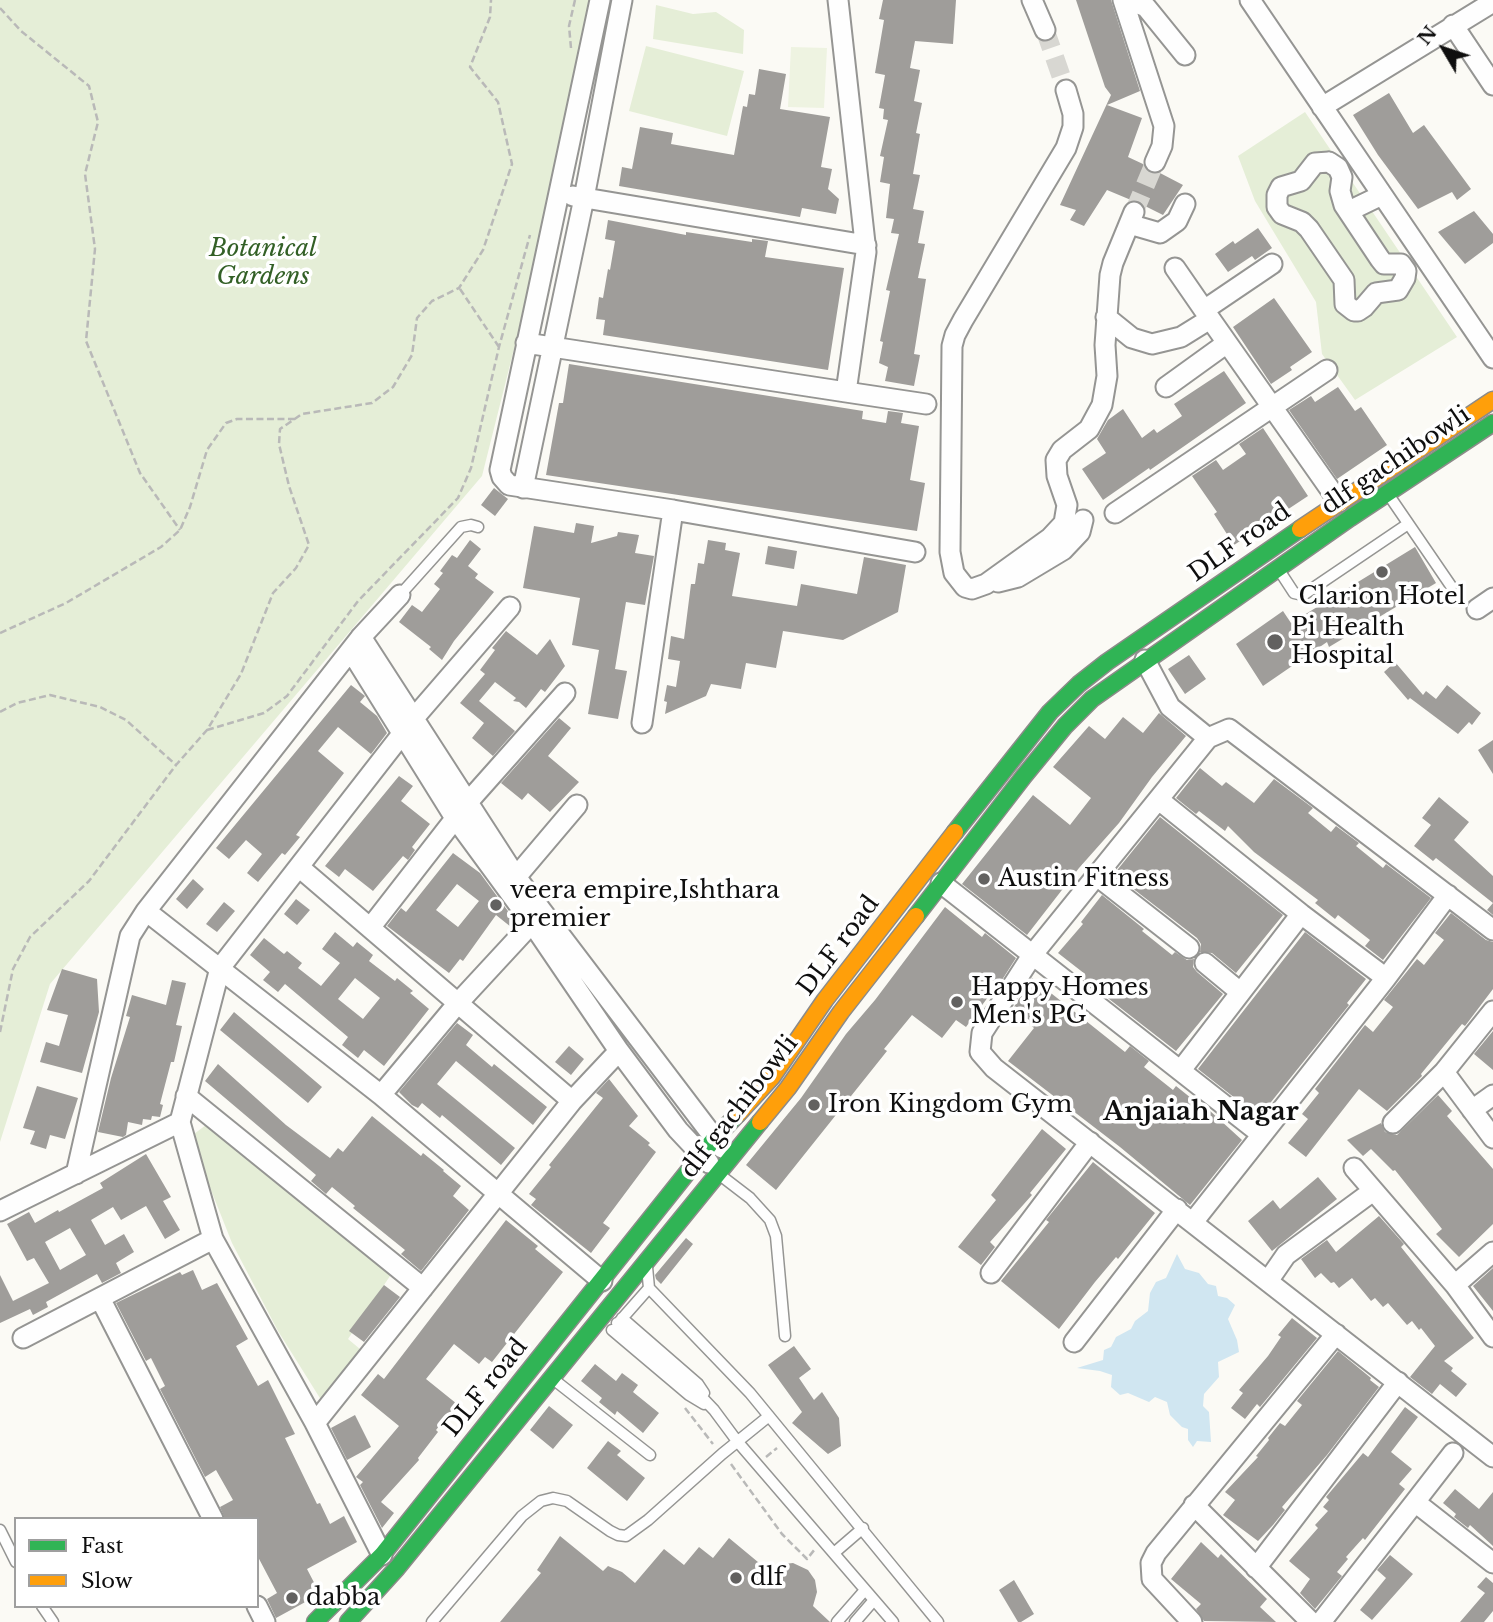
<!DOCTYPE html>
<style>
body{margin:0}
#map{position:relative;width:1493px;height:1622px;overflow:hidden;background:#fbfaf5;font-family:"Libre Baskerville",serif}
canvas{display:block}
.legend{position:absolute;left:14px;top:1517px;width:245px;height:91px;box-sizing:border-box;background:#fff;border:2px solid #9f9f9f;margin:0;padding:9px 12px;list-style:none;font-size:21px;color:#0f0f0f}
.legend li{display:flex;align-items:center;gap:14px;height:35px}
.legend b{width:35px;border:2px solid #9f9f9f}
.north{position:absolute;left:1409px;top:14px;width:70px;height:70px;-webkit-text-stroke:5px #fff;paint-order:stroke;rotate:309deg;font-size:19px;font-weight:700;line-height:28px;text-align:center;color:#0f0f0f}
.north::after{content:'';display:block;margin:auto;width:24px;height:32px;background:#0f0f0f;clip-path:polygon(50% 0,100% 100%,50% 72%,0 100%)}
</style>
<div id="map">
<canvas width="1493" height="1622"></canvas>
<ul class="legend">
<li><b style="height:9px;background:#30b455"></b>Fast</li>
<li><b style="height:9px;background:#ff9f0a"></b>Slow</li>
</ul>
<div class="north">N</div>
</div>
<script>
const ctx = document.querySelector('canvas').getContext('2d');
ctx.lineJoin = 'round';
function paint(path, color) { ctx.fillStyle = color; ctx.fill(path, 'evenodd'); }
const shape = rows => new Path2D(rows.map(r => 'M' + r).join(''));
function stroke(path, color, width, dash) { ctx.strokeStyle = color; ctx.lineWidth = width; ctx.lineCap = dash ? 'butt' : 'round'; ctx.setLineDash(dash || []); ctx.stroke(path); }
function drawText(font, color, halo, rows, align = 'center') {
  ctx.font = font + ' "Libre Baskerville",serif'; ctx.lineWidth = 7; ctx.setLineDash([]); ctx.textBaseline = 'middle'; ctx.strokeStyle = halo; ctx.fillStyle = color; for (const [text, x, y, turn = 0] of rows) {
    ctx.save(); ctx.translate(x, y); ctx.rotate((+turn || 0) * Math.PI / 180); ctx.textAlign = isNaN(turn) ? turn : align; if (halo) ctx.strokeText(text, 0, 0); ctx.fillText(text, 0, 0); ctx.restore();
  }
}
const green = shape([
 [0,0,589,0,554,190,482,476,50,984,0,1142],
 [656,5,693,14,716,12,744,30,743,54,653,39],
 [646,46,744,71,727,136,629,111],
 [1305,112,1457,337,1355,400,1322,354,1316,302,1255,201,1238,156],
 [206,1125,392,1273,348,1339,366,1354,323,1403,278,1331,232,1243,190,1137]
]);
const pitch = shape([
 [791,47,827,48,824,108,788,107]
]);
const water = shape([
 [1177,1254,1185,1269,1199,1273,1208,1284,1216,1286,1218,1296,1227,1298,1235,1305,1228,1319,1237,1340,1239,1352,1218,1362,1219,1377,1204,1394,1203,1406,1209,1412,1211,1442,1197,1441,1193,1447,1188,1440,1188,1429,1182,1427,1170,1415,1167,1402,1155,1397,1149,1402,1128,1393,1120,1395,1111,1387,1112,1375,1100,1371,1077,1368,1103,1360,1104,1350,1111,1347,1116,1337,1131,1329,1135,1321,1148,1311,1150,1293,1156,1282,1166,1278]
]);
const building = shape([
 [883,0,956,0,953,44,915,41,910,68,920,70,914,101,922,103,916,133,920,134,913,174,920,175,913,209,924,211,918,243,925,244,918,278,926,279,914,354,920,355,914,386,885,381,888,367,879,363,883,342,880,341,890,291,886,290,899,234,891,233,894,219,886,218,890,184,880,182,884,157,880,156,888,120,883,119,884,109,879,108,885,75,875,73,884,20,879,19],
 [1076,0,1111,0,1140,91,1107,105,1142,118,1128,157,1143,164,1150,173,1160,173,1183,185,1163,215,1145,206,1139,201,1131,200,1107,190,1084,226,1070,220,1076,210,1060,205,1111,95,1105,87],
 [759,69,786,74,780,109,830,117,821,167,832,169,828,189,839,199,836,214,802,208,800,217,619,186,622,167,632,169,640,127,673,133,671,144,734,155,743,106,747,107,749,94,755,95],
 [1389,93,1413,133,1424,125,1471,189,1457,200,1452,192,1418,209,1378,155,1353,115],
 [1474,211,1493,234,1493,243,1465,264,1438,232],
 [608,220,686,235,686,232,752,242,752,239,768,241,765,257,844,268,828,370,603,335,605,320,596,319,599,297,603,298,608,269,610,270,615,241,605,239],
 [1258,228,1272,248,1255,260,1252,256,1228,272,1215,254,1233,241,1235,244],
 [1274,298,1312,352,1290,367,1292,370,1271,384,1233,327],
 [569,364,863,411,862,419,886,423,888,411,903,413,901,423,919,426,910,480,925,483,917,531,546,475,559,403,563,403],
 [1224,371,1246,403,1150,470,1149,468,1103,500,1082,469,1106,453,1097,439,1108,420,1123,409,1142,438,1154,429,1157,433,1182,416,1174,404],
 [1338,387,1355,411,1361,407,1387,445,1337,479,1289,410,1311,396,1315,402],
 [1263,428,1308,496,1234,545,1214,514,1217,512,1192,476,1216,460,1223,470,1246,454,1239,444],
 [494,488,508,499,495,516,481,505],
 [576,523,594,526,591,543,617,536,618,532,639,535,635,553,654,556,645,605,626,602,615,669,627,671,618,719,588,714,599,650,572,645,580,598,523,588,534,526,574,533],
 [470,540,481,549,468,566,478,574,475,578,494,592,454,641,442,660,429,649,431,647,399,622,412,605,422,612,440,589,434,584,443,573,440,571,452,555,457,558],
 [708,540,726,543,725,550,740,553,732,596,797,606,801,584,857,594,864,557,906,565,898,612,843,640,783,631,776,668,746,663,741,689,711,684,706,696,665,714,667,702,664,701,667,685,676,687,680,661,668,659,671,636,684,639,691,584,695,584,698,563,704,564],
 [768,546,797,551,794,569,765,564],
 [1415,547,1436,583,1329,647,1327,642,1263,686,1236,644,1283,611,1291,623],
 [506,631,537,655,550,639,565,666,545,692,541,689,526,708,519,702,513,701,516,698,495,682,479,701,515,731,493,756,472,738,484,723,460,703,485,674,480,670,495,650,492,648],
 [1189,655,1206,679,1185,694,1168,669],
 [1395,662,1423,695,1426,691,1436,699,1447,685,1481,713,1472,725,1469,722,1458,734,1410,698,1408,700,1384,672],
 [351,685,365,696,360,702,377,716,387,733,371,754,338,727,318,751,344,773,296,835,300,837,285,855,282,853,258,882,247,873,262,854,246,840,229,859,216,848],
 [1159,713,1186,736,1152,777,1119,823,1079,868,1027,935,962,884,1033,795,1070,825,1091,798,1053,767,1089,726,1105,739,1123,717,1143,733],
 [559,718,571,728,548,756,579,782,550,812,528,793,522,800,501,783],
 [1493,740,1493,774,1478,750],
 [1200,768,1222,786,1226,782,1254,803,1274,779,1313,808,1308,813,1331,832,1336,826,1359,843,1356,846,1383,868,1386,864,1431,898,1383,960,1365,946,1370,940,1338,915,1335,919,1315,903,1318,900,1254,852,1228,826,1225,831,1199,811,1196,814,1176,798],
 [399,776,413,786,401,801,430,824,412,847,415,850,408,860,403,856,373,891,345,869,339,877,325,866],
 [1439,797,1469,822,1454,840,1493,876,1493,915,1487,910,1493,903,1436,858,1433,861,1414,846,1431,825,1422,818],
 [1160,817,1283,915,1236,973,1212,953,1200,952,1201,944,1197,938,1114,874],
 [453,853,480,873,516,922,511,927,496,915,463,961,460,959,449,973,387,926,401,908,406,912],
 [457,884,479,901,458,927,436,910],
 [193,879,204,889,187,909,176,899],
 [1102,895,1144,929,1142,931,1172,955,1175,952,1187,960,1194,959,1193,967,1197,972,1223,994,1176,1051,1082,978,1085,974,1058,953,1083,924,1081,922],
 [296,899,310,910,297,925,284,914],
 [224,902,235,911,217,932,206,924],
 [945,907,982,937,985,933,1016,958,993,994,991,993,966,1027,956,1020,942,1038,912,1015,884,1049,887,1051,776,1190,746,1165,801,1098,846,1034,875,1000],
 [1451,913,1486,940,1493,942,1493,989,1465,1026,1462,1024,1421,1074,1422,1076,1387,1111,1359,1089,1306,1157,1288,1143,1308,1119,1302,1114,1319,1093,1315,1089,1365,1025,1373,1032,1393,1007,1384,1000,1417,959,1424,965,1444,940,1435,933],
 [335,932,353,947,357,942,373,955,369,961,395,981,397,978,413,991,410,993,429,1009,384,1066,364,1050,358,1058,342,1045,348,1037,285,984,278,992,263,980,270,972,250,955,264,938,284,954,287,951,302,963,298,968,321,986,340,963,322,949],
 [355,978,380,998,363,1019,338,999],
 [1305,932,1366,979,1347,1003,1349,1005,1259,1117,1198,1069],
 [62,969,97,979,99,1012,82,1073,40,1062,46,1042,59,1046,68,1015,47,1010],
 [1032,978,1125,1052,1130,1046,1149,1061,1144,1067,1173,1090,1176,1086,1196,1102,1198,1100,1242,1140,1190,1205,1120,1147,1008,1061,1034,1028,1012,1010],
 [172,980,186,983,176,1025,182,1026,174,1062,171,1062,160,1104,163,1105,160,1117,152,1116,151,1120,143,1119,142,1125,128,1122,126,1135,123,1137,98,1132,111,1078,130,1017,126,1016,132,995,166,1005],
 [234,1012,322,1087,308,1103,220,1030],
 [457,1023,473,1035,466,1045,492,1067,494,1064,547,1107,533,1125,456,1061,437,1084,515,1148,501,1165,442,1115,440,1118,422,1103,418,1108,412,1105,399,1092],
 [1493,1031,1493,1070,1474,1054],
 [569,1046,584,1059,571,1075,555,1062],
 [218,1064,286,1125,330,1158,338,1148,343,1152,372,1116,421,1156,423,1153,444,1170,443,1171,461,1186,453,1196,469,1210,421,1271,401,1254,405,1250,353,1208,355,1206,332,1187,326,1194,311,1181,316,1175,205,1081],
 [609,1079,638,1116,629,1126,650,1143,648,1145,656,1152,603,1223,610,1228,591,1253,531,1205,536,1199,529,1194,551,1167,549,1165,603,1098,596,1093],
 [37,1086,78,1098,65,1139,50,1135,46,1149,30,1144,35,1131,23,1128],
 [1438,1095,1452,1111,1447,1116,1493,1169,1493,1224,1459,1257,1436,1234,1442,1229,1395,1170,1393,1171,1371,1149,1363,1156,1347,1140,1381,1123,1385,1132,1397,1135],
 [1042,1129,1066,1149,1030,1193,1032,1195,990,1242,995,1247,981,1265,958,1247,996,1200,991,1195],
 [146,1154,171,1197,163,1201,180,1230,165,1239,146,1206,121,1220,113,1207,91,1220,105,1245,124,1234,134,1252,116,1263,121,1273,102,1283,97,1274,46,1302,48,1307,33,1315,30,1309,0,1323,0,1275,13,1301,49,1283,34,1258,27,1261,7,1224,29,1212,35,1223,58,1210,59,1212,103,1188,100,1183],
 [70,1228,86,1255,60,1270,45,1242],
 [1093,1162,1155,1213,1118,1259,1116,1257,1095,1282,1059,1329,1001,1281,1049,1222,1046,1220],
 [1318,1177,1337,1199,1272,1251,1248,1221,1273,1200,1280,1209],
 [1379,1216,1404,1244,1401,1247,1474,1338,1444,1361,1453,1368,1451,1371,1467,1384,1456,1397,1440,1384,1432,1394,1410,1377,1435,1346,1421,1328,1419,1330,1412,1321,1407,1325,1388,1303,1383,1307,1375,1298,1371,1301,1352,1278,1339,1288,1334,1282,1331,1283,1321,1273,1315,1278,1301,1259,1327,1240,1336,1252],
 [506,1220,538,1246,535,1249,563,1272,492,1362,485,1357,479,1364,454,1344,426,1379,457,1404,436,1430,438,1432,418,1458,419,1460,381,1502,394,1513,382,1528,360,1485,363,1482,356,1477,399,1426,361,1395,378,1374,384,1379],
 [686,1238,693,1244,661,1284,656,1279,655,1275],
 [1493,1268,1493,1311,1473,1286],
 [193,1270,202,1290,217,1283,248,1339,236,1346,258,1386,268,1380,295,1434,285,1438,317,1504,320,1503,330,1524,344,1516,357,1542,307,1569,320,1594,276,1618,267,1599,277,1593,257,1555,257,1519,225,1519,220,1507,233,1500,216,1470,205,1477,160,1389,165,1386,151,1358,146,1361,116,1303,180,1272,182,1275],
 [384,1285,400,1297,364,1342,349,1331],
 [1292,1318,1317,1338,1260,1407,1257,1404,1245,1419,1231,1408,1243,1393,1239,1390,1268,1356,1281,1337,1278,1335],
 [794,1346,811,1369,799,1378,814,1400,822,1392,839,1418,841,1446,828,1454,792,1423,802,1412,768,1365],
 [1338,1351,1371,1378,1370,1380,1379,1387,1327,1455,1282,1507,1285,1510,1273,1525,1258,1541,1223,1515,1235,1500,1225,1492,1258,1457,1256,1456,1269,1440,1268,1438,1280,1423,1285,1426,1302,1405,1297,1401],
 [595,1364,616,1381,622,1373,638,1385,633,1392,659,1413,643,1433,617,1411,615,1415,599,1402,602,1398,581,1381],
 [549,1406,573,1425,553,1449,530,1430],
 [1405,1407,1418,1417,1391,1452,1412,1469,1399,1484,1405,1489,1365,1540,1363,1538,1346,1557,1348,1559,1337,1572,1342,1576,1315,1609,1300,1593,1310,1579,1289,1561,1318,1528,1315,1525,1328,1511,1323,1507,1329,1500,1326,1497,1363,1453,1368,1457],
 [355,1415,371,1447,347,1460,331,1428],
 [608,1441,621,1451,617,1455,645,1478,627,1501,587,1468],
 [1455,1489,1479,1509,1493,1492,1493,1546,1470,1525,1468,1528,1454,1517,1456,1514,1443,1503],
 [560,1536,603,1571,608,1566,622,1572,635,1583,664,1549,684,1565,699,1547,713,1558,729,1538,770,1572,784,1564,793,1563,808,1570,815,1580,817,1592,813,1606,830,1622,500,1622,541,1573,537,1570],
 [1201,1542,1218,1558,1221,1554,1267,1599,1260,1607,1276,1622,1204,1621,1196,1609,1201,1604,1171,1579],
 [1390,1555,1413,1574,1372,1620,1360,1610,1386,1578,1377,1570],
 [1486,1577,1493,1583,1493,1611,1484,1622,1460,1622,1485,1593,1477,1587],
 [1014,1580,1034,1614,1021,1622,1018,1622,999,1590]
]);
const streetTunnel = shape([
 [1045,30,1066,90],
 [1134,212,1155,162]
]);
const path = shape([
 [0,8,21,31,89,86,98,122,85,174,95,249,86,341,140,473,180,530],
 [571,48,569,26,575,0],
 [460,289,499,347],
 [0,633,66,603,161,547,180,530,190,507,207,450,226,423,237,419,295,419],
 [0,712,17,703,50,695,100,707,126,720,176,765,207,730,241,674,273,593,296,568,309,545,289,486,279,444,280,429,302,414,372,403,393,387,412,355,417,318,432,301,459,288,483,250,512,164,498,102,470,67,490,17,491,0],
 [207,730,264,713,287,696,358,601,458,498,471,468,499,347,530,235],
 [0,1032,13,969,30,937,89,881,176,765],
 [685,1408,713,1444],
 [766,1457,777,1448],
 [731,1464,782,1534,807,1559,815,1549]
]);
const lane = shape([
 [1388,494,1451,586],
 [1279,570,1294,593,1303,595,1408,524],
 [400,595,461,527,471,525,478,527],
 [720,1175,750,1198,770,1220,776,1236,785,1336],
 [649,1288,750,1393,938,1622],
 [622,1318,698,1384,704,1393],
 [619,1322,649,1288,647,1267],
 [617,1323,694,1389,714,1410,737,1441,893,1622],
 [612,1330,689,1395,704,1404],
 [553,1379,650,1455],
 [0,1530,16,1562],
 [834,1553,863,1528],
 [42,1606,53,1622],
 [432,1622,522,1516,541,1501,553,1498,567,1501,610,1531,618,1535,626,1536,648,1520,722,1454,769,1416],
 [837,1622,865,1590],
 [855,1622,874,1600]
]);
const street = shape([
 [600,0,500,470,502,477,509,485,673,510],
 [1032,0,1045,30],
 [1123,0,1164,126,1162,146,1155,162],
 [1130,0,1146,7,1185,55],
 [1250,0,1493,358],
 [1453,25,1493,85],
 [1066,90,1073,114,1073,127,1066,148,963,320,955,335,952,346,950,552,954,573,965,587,972,589,986,584,1050,538,1064,523,1067,505,1057,476,1056,460,1062,450,1089,429,1102,405,1107,376,1105,345,1110,275,1113,263,1134,212],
 [1322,107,1493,2],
 [1329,162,1338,168,1342,177,1340,191,1344,205,1380,259,1384,264,1401,264,1406,271,1405,278,1398,290,1376,293,1364,307,1358,311,1354,311,1345,304,1344,280,1309,229,1302,222,1282,214,1277,207,1277,195,1281,187,1301,181,1315,163,1329,162],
 [573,196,866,245],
 [1349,211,1382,195],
 [1129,224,1160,233,1177,221,1185,204],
 [1272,264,1204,310,1339,502],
 [1175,268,1204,310],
 [1106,317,1132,338,1152,344,1181,337,1210,319],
 [526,343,846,392,866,252,838,0],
 [1166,387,1227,343],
 [846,392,926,404],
 [523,488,584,198,622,0],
 [1115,513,1327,370],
 [998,582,1018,577,1063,550,1080,532,1083,520],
 [1477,609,1493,598],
 [361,637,516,877,722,1148],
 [351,651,455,818,532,923,619,1051,678,1130,709,1163],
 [1145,660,1170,707,1208,738],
 [414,718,510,607],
 [642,723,673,510,915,552],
 [1159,800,1301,914],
 [299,867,572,1101],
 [1097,876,1189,948],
 [516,877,577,805],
 [941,883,1261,1134],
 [146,911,381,1095,602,1281],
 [370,928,468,802,565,693],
 [1493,930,1229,729,1208,738,1033,954,982,1033,980,1052,994,1068,1493,1457],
 [1205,963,1240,992],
 [1181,1070,1301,914,1386,978],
 [1444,1072,1493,1138],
 [381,1095,458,1003,532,923],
 [186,1096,423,1288],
 [1472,1110,1493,1095],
 [1393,1123,1444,1072,1493,1011],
 [1354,1168,1455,1285,1493,1337],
 [76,1174,130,936,146,911,361,637,400,595],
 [0,1211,180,1122],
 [1193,1222,1386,978,1448,895],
 [991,1273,1090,1142],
 [1268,1281,1286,1255,1373,1191],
 [1455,1285,1493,1252],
 [100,1298,213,1519],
 [23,1338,213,1239],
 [1074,1342,1177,1209],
 [315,1423,572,1101,619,1051],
 [1415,1502,1453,1453],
 [1194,1505,1311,1622],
 [382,1555,315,1423,213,1239,180,1122,220,968,402,734],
 [1256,1568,1398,1382],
 [257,1606,265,1622],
 [1192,1622,1152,1579,1151,1563,1156,1553,1336,1334],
 [1321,1622,1415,1502,1493,1563]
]);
const fast = shape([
 [955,832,1050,712,1079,684,1107,662,1300,529],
 [916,916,1024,776,1065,726,1092,699,1350,518,1493,423],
 [315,1622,382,1555,714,1139,737,1115],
 [348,1622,397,1568,760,1122]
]);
const slow = shape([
 [1300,529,1493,400],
 [737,1115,772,1077,825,1000,955,832],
 [760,1122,788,1088,841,1012,916,916]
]);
const markers = [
 [1382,572,7,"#626160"],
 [1275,642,9,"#626160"],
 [984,879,7,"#626160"],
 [496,905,7,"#626160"],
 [957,1002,7,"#626160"],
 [814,1105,7,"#626160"],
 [736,1578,7,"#626160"],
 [292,1598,7,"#626160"]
];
const parkNames = [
 ["Botanical",263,249],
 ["Gardens",263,277]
];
const streetNames = [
 ["dlf gachibowli",1396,461,-34],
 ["DLF road",1240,543,-35],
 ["DLF road",839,946,-53],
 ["dlf gachibowli",740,1107,-52],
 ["DLF road",486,1388,-51]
];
const poiNames = [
 ["Clarion Hotel",1382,597,"center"],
 ["Pi Health",1291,628],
 ["Hospital",1291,656],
 ["Austin Fitness",998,879],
 ["veera empire,Ishthara",510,891],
 ["premier",510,919],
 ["Happy Homes",971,988],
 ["Men's PG",971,1016],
 ["Iron Kingdom Gym",828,1105],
 ["dlf",750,1578],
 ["dabba",306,1598]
];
const neighbourhoodNames = [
 ["Anjaiah Nagar",1201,1113]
];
paint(green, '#e5eed7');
paint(pitch, '#eef3e1');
paint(water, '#d0e6f1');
paint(building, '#9f9d9a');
stroke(streetTunnel, '#d8d7d2', 19, [19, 10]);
stroke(lane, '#959593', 13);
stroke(street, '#959593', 23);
stroke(fast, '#8c8b89', 19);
stroke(slow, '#8c8b89', 19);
stroke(path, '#b9b9b8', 2.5, [7, 3.5]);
stroke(lane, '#fefefe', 10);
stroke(street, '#fefefe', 19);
stroke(fast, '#30b455', 16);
stroke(slow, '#ff9f0a', 16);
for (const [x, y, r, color] of markers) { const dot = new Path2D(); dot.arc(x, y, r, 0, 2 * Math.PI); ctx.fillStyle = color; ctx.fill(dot); stroke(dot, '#fff', 2.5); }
drawText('italic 24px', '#336026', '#fff', parkNames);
drawText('24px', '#0f0f0f', '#fff', streetNames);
drawText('24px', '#0f0f0f', '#fff', poiNames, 'left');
drawText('bold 26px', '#0f0f0f', '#fff', neighbourhoodNames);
</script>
